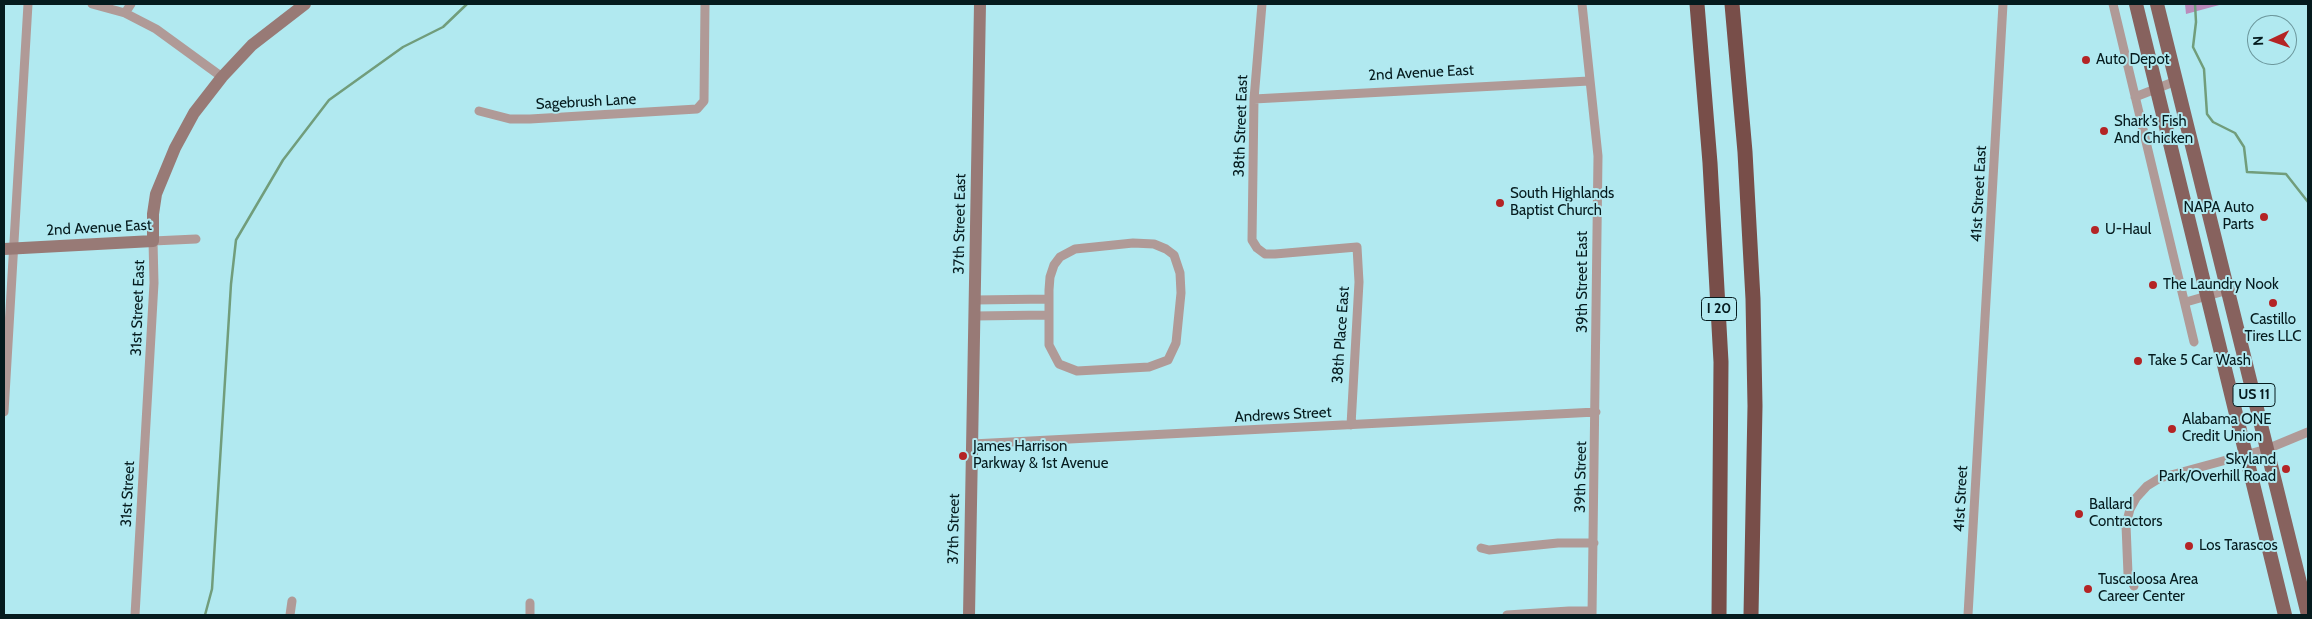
<!DOCTYPE html>
<style>
body{margin:0}
#map{position:relative;width:2312px;height:619px;overflow:hidden;background:#b1e9f0;font-family:Cabin,sans-serif}
canvas{display:block}
.frame{position:absolute;inset:0;border:5px solid #051b1e;pointer-events:none}
.north{position:absolute;left:2247px;top:15px;width:50px;height:50px;box-sizing:border-box;background:#b1e9f0;border:1px solid #6c979c;border-radius:50%;rotate:267deg;font-size:14px;font-weight:700;line-height:20px;text-align:center;color:#051b1e}
.north::after{content:'';display:block;margin:auto;width:18px;height:22px;background:#b42425;clip-path:polygon(50% 0,100% 100%,50% 72%,0 100%)}
</style>
<div id="map">
<canvas width="2312" height="619"></canvas>
<div class="frame"></div>
<div class="north">N</div>
</div>
<script>
const ctx = document.querySelector('canvas').getContext('2d');
ctx.lineJoin = 'round';
function paint(path, color) { ctx.fillStyle = color; ctx.fill(path, 'evenodd'); }
const shape = rows => new Path2D(rows.map(r => 'M' + r).join(''));
function stroke(path, color, width, dash) { ctx.strokeStyle = color; ctx.lineWidth = width; ctx.lineCap = dash ? 'butt' : 'round'; ctx.setLineDash(dash || []); ctx.stroke(path); }
function drawText(font, color, halo, rows, align = 'center') {
  ctx.font = font + ' Cabin,sans-serif'; ctx.lineWidth = 4; ctx.setLineDash([]); ctx.textBaseline = 'middle'; ctx.strokeStyle = halo; ctx.fillStyle = color; for (const [text, x, y, turn = 0] of rows) {
    ctx.save(); ctx.translate(x, y); ctx.rotate((+turn || 0) * Math.PI / 180); ctx.textAlign = isNaN(turn) ? turn : align; if (halo) ctx.strokeText(text, 0, 0); ctx.fillText(text, 0, 0); ctx.restore();
  }
}
const forest = shape([
 [2185,4,2223,4,2186,14]
]);
const stream = shape([
 [2195,4,2196,22,2193,47,2204,69,2207,114,2213,122,2235,133,2244,147,2247,172,2286,174,2308,202],
 [205,615,212,589,231,284,236,240,283,160,329,100,403,47,443,27,467,4]
]);
const street = shape([
 [92,4,125,13,156,29,222,77],
 [1262,4,1254,99,1252,240,1257,248,1265,254,1275,254,1357,247,1359,282,1351,425],
 [1582,4,1598,156,1592,615],
 [2113,4,2194,342],
 [125,13,131,4],
 [2135,97,2176,81],
 [1254,99,1589,81],
 [479,111,510,119,530,119,697,109,704,101,705,4],
 [1133,243,1154,244,1166,249,1174,255,1180,273,1181,293,1176,343,1168,360,1149,367,1077,371,1059,364,1049,345,1049,290,1050,277,1054,265,1060,257,1075,249,1133,243],
 [975,300,1049,299],
 [2186,302,2228,290],
 [974,316,1048,315],
 [4,412,28,4],
 [972,444,1596,412],
 [1481,548,1489,550,1558,543,1594,543],
 [2134,586,2128,574,2126,525,2130,509,2136,498,2147,486,2160,478,2267,449,2308,432],
 [530,603,530,615],
 [135,615,154,283,153,241,196,239],
 [290,615,292,601],
 [1507,615,1569,611,1592,611],
 [1968,615,2003,4]
]);
const secondary = shape([
 [4,249,153,241,153,214,156,194,175,148,194,113,222,77,252,45,305,4],
 [969,615,980,4]
]);
const primary = shape([
 [2136,4,2285,615],
 [2157,4,2308,615]
]);
const highway = shape([
 [1697,4,1710,163,1721,362,1719,615],
 [1732,4,1745,152,1753,299,1755,406,1751,615]
]);
const markers = [
 [2086,60,5,"#b42425"],
 [2104,131,5,"#b42425"],
 [1500,203,5,"#b42425"],
 [2264,217,5,"#b42425"],
 [2095,230,5,"#b42425"],
 [2153,285,5,"#b42425"],
 [2273,303,5,"#b42425"],
 [2138,361,5,"#b42425"],
 [2172,429,5,"#b42425"],
 [963,456,5,"#b42425"],
 [2286,469,5,"#b42425"],
 [2079,514,5,"#b42425"],
 [2189,546,5,"#b42425"],
 [2088,589,5,"#b42425"]
];
const shields = [
 [1719,309,35],
 [2254,395,42]
];
const shieldNames = [
 ["I 20",1719,309],
 ["US 11",2254,395]
];
const poiNames = [
 ["Auto Depot",2096,60],
 ["Shark's Fish",2114,122],
 ["And Chicken",2114,139],
 ["South Highlands",1510,194],
 ["Baptist Church",1510,211],
 ["NAPA Auto",2254,208,"right"],
 ["Parts",2254,225,"right"],
 ["U-Haul",2105,230],
 ["The Laundry Nook",2163,285],
 ["Castillo",2273,320,"center"],
 ["Tires LLC",2273,337,"center"],
 ["Take 5 Car Wash",2148,361],
 ["Alabama ONE",2182,420],
 ["Credit Union",2182,437],
 ["James Harrison",973,447],
 ["Parkway & 1st Avenue",973,464],
 ["Skyland",2276,460,"right"],
 ["Park/Overhill Road",2276,477,"right"],
 ["Ballard",2089,505],
 ["Contractors",2089,522],
 ["Los Tarascos",2199,546],
 ["Tuscaloosa Area",2098,580],
 ["Career Center",2098,597]
];
const streetNames = [
 ["2nd Avenue East",1421,73,-3],
 ["Sagebrush Lane",586,102,-3],
 ["38th Street East",1241,126,-88],
 ["41st Street East",1979,194,-87],
 ["37th Street East",960,224,-89],
 ["2nd Avenue East",99,228,-3],
 ["39th Street East",1583,282,-90],
 ["31st Street East",138,308,-88],
 ["38th Place East",1341,335,-86],
 ["Andrews Street",1283,415,-3],
 ["39th Street",1581,477,-89],
 ["31st Street",128,494,-87],
 ["41st Street",1961,499,-87],
 ["37th Street",954,529,-89]
];
paint(forest, '#bb8bbb');
stroke(stream, '#719d7b', 2.5);
stroke(street, '#b09a97', 9);
stroke(secondary, '#987a76', 12);
stroke(primary, '#87625e', 14);
stroke(highway, '#784e49', 15);
for (const [x, y, r, color] of markers) { const dot = new Path2D(); dot.arc(x, y, r, 0, 2 * Math.PI); ctx.fillStyle = color; ctx.fill(dot); stroke(dot, '#b1e9f0', 2); }
for (const [x, y, w] of shields) { const box = new Path2D(); box.roundRect(x - w / 2, y - 11.5, w, 23, 4); ctx.fillStyle = '#b1e9f0'; ctx.fill(box); stroke(box, '#051b1e', 1); }
drawText('bold 14px', '#051b1e', null, shieldNames);
drawText('15px', '#051b1e', '#b1e9f0', poiNames, 'left');
drawText('15px', '#051b1e', '#b1e9f0', streetNames);
</script>
